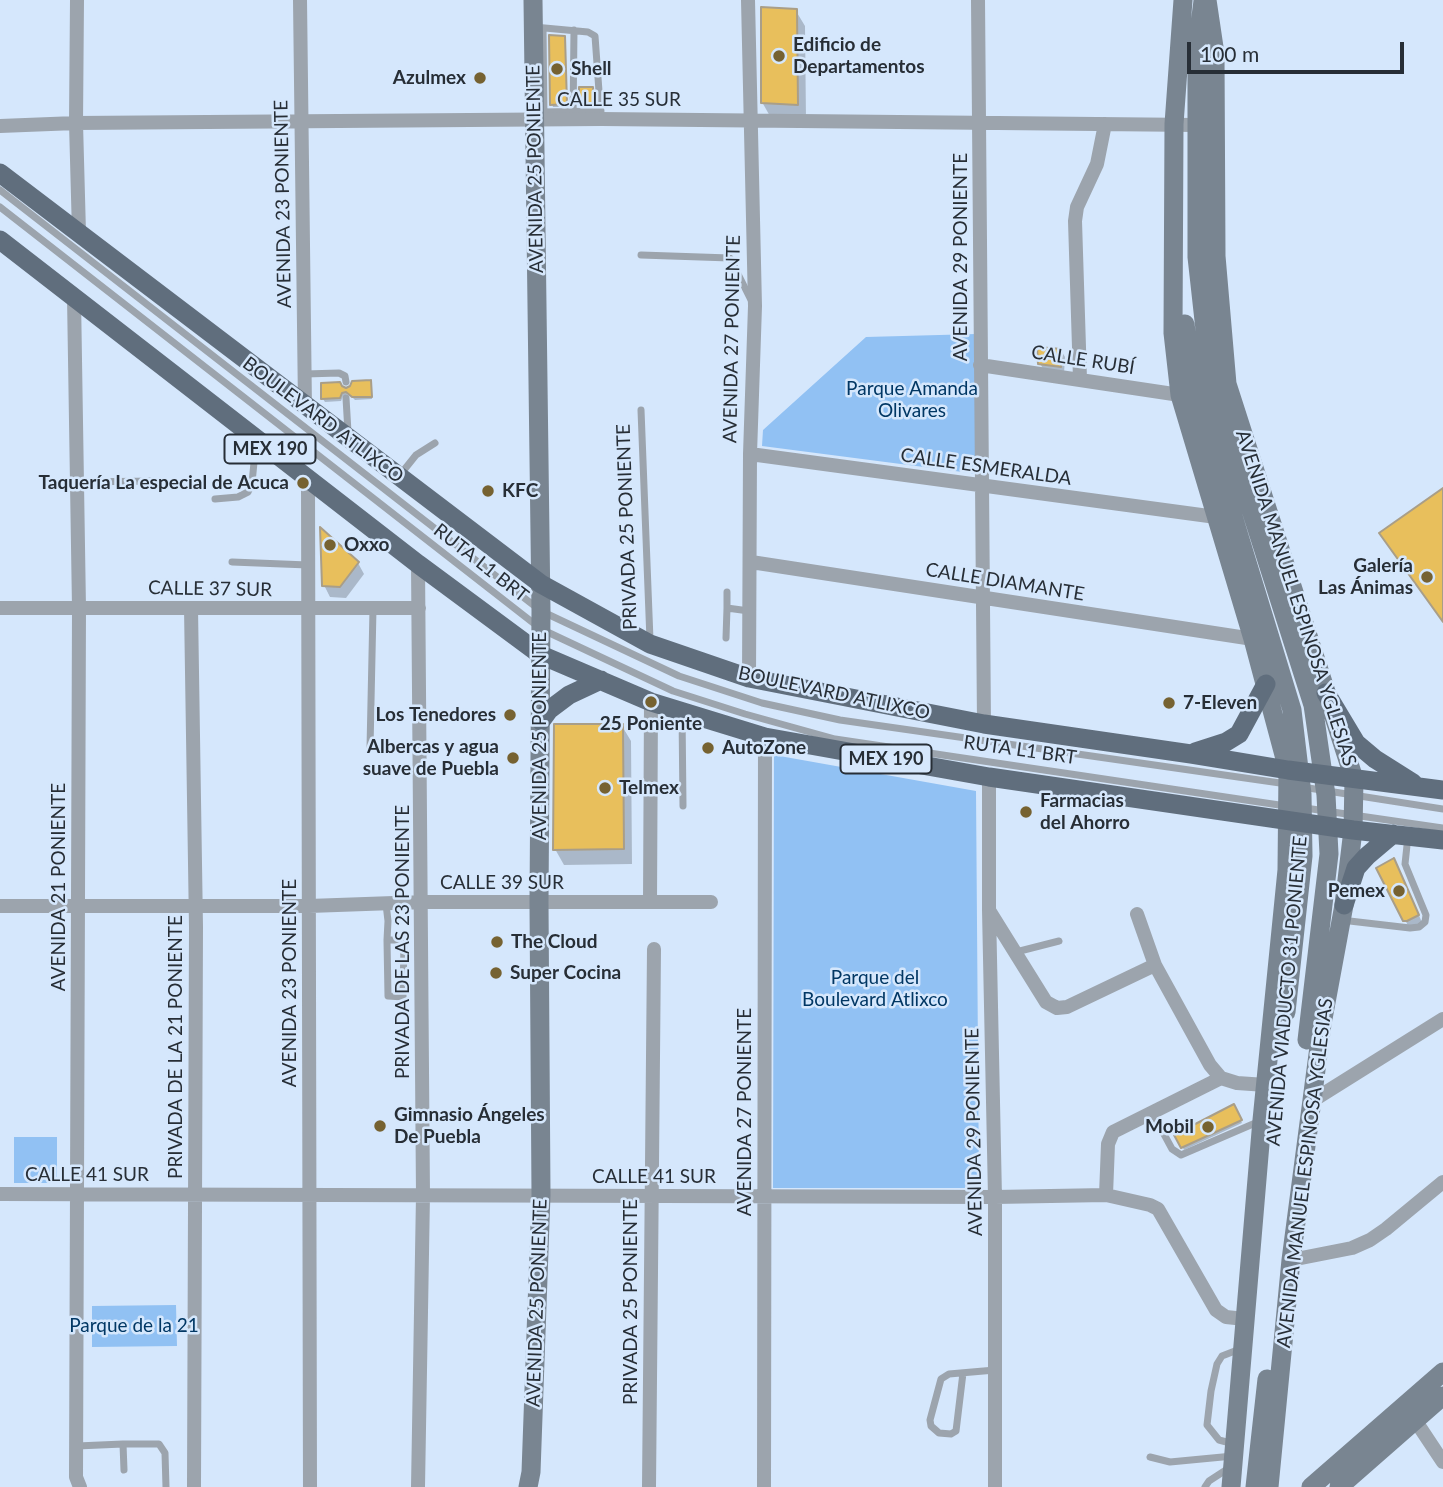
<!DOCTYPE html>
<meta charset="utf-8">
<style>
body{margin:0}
#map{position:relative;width:1443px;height:1487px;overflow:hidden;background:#d5e7fc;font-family:Lato,sans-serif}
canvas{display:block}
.scale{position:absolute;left:1187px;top:42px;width:217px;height:32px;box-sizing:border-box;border:4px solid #272e36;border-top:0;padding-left:9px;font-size:21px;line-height:24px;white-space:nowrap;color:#272e36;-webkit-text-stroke:5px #d5e7fc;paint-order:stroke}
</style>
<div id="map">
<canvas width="1443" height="1487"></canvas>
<div class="scale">100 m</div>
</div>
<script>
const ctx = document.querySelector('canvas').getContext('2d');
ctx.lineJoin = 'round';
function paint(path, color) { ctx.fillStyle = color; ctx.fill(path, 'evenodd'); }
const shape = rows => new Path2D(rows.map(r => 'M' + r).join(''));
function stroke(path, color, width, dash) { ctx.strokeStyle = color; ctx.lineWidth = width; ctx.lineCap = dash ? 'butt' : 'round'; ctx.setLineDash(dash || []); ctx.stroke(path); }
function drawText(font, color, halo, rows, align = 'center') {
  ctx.font = font + ' Lato,sans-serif'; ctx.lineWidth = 5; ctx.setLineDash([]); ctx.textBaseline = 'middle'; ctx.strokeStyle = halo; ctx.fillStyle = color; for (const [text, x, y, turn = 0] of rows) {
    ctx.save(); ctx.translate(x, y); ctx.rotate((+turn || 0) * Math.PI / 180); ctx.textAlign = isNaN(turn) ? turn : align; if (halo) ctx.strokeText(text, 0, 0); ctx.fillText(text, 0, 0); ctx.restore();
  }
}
const green = shape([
 [976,334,978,474,762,446,763,430,866,337],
 [774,755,976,791,979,1188,773,1188],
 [14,1137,57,1137,57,1183,14,1183],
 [176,1305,177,1346,92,1347,92,1306]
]);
const shadow = shape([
 [796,11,805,26,806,120,771,118,762,102],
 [564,38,568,107,553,107,552,104],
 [593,92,594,107,583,108,581,105],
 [1061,350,1065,357,1064,374,1044,371,1040,363],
 [370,382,372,399,355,400,349,394,343,396,341,401,325,402,323,399],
 [358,563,364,574,346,598,330,597,324,585],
 [622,726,631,741,632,864,564,865,555,849],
 [1400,872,1424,927,1411,931,1405,920],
 [1233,1107,1242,1123,1184,1150,1177,1136]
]);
const building = shape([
 [761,7,797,9,798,105,761,103,761,7],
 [549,35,565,36,567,104,550,105,549,35],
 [579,87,593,87,594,105,579,105,579,87],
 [1037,347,1062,349,1061,367,1038,364,1037,347],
 [371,380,372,397,352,397,346,392,342,393,340,398,321,399,321,383,340,382,342,386,346,388,350,386,352,381,371,380],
 [1443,488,1443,622,1379,533,1443,488],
 [320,527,359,562,340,587,322,586,320,527],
 [554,724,623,724,624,849,553,850,554,724],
 [1394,858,1419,915,1407,921,1403,921,1376,868,1394,858],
 [1234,1104,1242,1120,1181,1148,1174,1135,1234,1104]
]);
const service = shape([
 [534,27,588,32,595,36,601,119],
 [543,28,544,119],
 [542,112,601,111],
 [573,119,574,30],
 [0,190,541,611,679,676,762,703,840,720,1287,784],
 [0,207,541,629,673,691,745,714,835,739,1286,806],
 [641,255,730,258,751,300],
 [305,374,339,373,345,376,346,382],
 [346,398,348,432],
 [641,410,650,640],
 [400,475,416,455,435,443],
 [78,482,155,481],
 [215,499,238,497,248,492,252,483,256,442],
 [232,562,308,565],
 [727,592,727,608],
 [726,638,727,608,749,611],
 [682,712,683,806],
 [370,748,373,609],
 [1302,787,1443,809],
 [1305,808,1443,828],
 [386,904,388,921,387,940,388,996,403,997,404,940,387,940],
 [1341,920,1410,928,1419,927,1425,922,1426,915,1405,864,1408,836],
 [1016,952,1059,941],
 [1152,1112,1172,1149,1181,1155,1260,1121],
 [963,1373,956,1431,951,1434,939,1433,931,1426,930,1420,941,1379,949,1374,995,1370],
 [1234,1444,1219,1440,1207,1425,1211,1391,1217,1364,1222,1356,1240,1349],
 [77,1446,123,1444],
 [1150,1457,1170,1462,1233,1456],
 [124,1470,123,1444,159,1444,165,1453,166,1487],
 [1205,1487,1209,1481,1229,1468]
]);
const minor = shape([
 [77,0,76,123,79,233],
 [300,0,305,407],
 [748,0,755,306,750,454,749,678],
 [978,0,984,724],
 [0,126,76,123,601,119,1196,125],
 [74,297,79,608,76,1477,80,1487],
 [980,365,1180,395],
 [1080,379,1075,221,1077,207,1097,164,1105,124],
 [750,454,1216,517],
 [308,478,310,1487],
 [751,562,1253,639],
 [418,564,423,1195,418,1487],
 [0,608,419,608],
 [191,608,196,927,194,1487],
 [989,777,989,910,995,1197,995,1487],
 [650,902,651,702],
 [0,906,309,906,422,902,711,902],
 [990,912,1046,1002,1057,1008,1067,1007,1155,965],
 [1137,914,1155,965,1210,1065,1221,1078,1237,1083,1266,1085],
 [1312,1101,1443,1019],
 [0,1194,995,1197,1106,1195,1150,1205,1158,1209,1216,1310,1226,1317,1245,1319],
 [1106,1195,1108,1144,1113,1132,1221,1078],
 [1291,1260,1352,1248,1370,1240,1386,1229,1443,1182],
 [1415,1420,1443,1462],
 [649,1487,654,949],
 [764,1487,765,737]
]);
const secondary = shape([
 [1183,0,1174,124,1173,333,1180,395,1253,639,1288,770,1287,870,1262,1120,1231,1487],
 [1207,0,1215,54,1216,256,1227,384,1354,779,1353,830,1344,905,1322,1024,1291,1260,1269,1487],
 [1203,1,1197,48,1197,257,1211,384,1313,705,1326,795,1329,854,1307,1040],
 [1185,324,1194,388,1292,710,1302,794,1303,856,1286,1012],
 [528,1487,531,1472,541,1195,539,902,541,611,533,0],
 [1255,1487,1267,1379],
 [1311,1487,1443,1372],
 [1339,1487,1443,1396]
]);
const primary = shape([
 [0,173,541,584,650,644,749,678,984,724,1191,754,1288,770,1443,790],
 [0,240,418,564,541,655,651,702,765,737,989,777,1353,830,1443,840],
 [1326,693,1356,743,1375,759,1413,783],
 [541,721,549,710,569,695,601,680],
 [1195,752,1226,742,1239,734,1266,684],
 [1344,905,1356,868,1367,856,1393,834]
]);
const markers = [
 [779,56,7,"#766231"],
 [557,69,7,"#766231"],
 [480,78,7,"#766231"],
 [303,483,7,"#766231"],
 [488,491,7,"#766231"],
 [330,545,7,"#766231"],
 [1427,577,7,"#766231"],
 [651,702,7,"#766231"],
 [1169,703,7,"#766231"],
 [510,715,7,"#766231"],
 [708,748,7,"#766231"],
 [513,758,7,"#766231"],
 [605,788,7,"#766231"],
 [1026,812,7,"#766231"],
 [1399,891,7,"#766231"],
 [497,942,7,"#766231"],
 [496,973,7,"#766231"],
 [380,1126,7,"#766231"],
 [1208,1127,7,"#766231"]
];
const shields = [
 [270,449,91],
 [886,759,91]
];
const shieldNames = [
 ["MEX 190",270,449],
 ["MEX 190",886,759]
];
const poiNames = [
 ["Edificio de",793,45],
 ["Departamentos",793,67],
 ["Shell",571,69],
 ["Azulmex",466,78,"right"],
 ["Taquería La especial de Acuca",289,483,"right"],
 ["KFC",502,491],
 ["Oxxo",344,545],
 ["Galería",1413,566,"right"],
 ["Las Ánimas",1413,588,"right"],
 ["7-Eleven",1183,703],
 ["Los Tenedores",496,715,"right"],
 ["25 Poniente",651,724,"center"],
 ["Albercas y agua",499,747,"right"],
 ["suave de Puebla",499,769,"right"],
 ["AutoZone",722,748],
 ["Telmex",619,788],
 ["Farmacias",1040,801],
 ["del Ahorro",1040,823],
 ["Pemex",1385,891,"right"],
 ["The Cloud",511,942],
 ["Super Cocina",510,973],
 ["Gimnasio Ángeles",394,1115],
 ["De Puebla",394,1137],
 ["Mobil",1194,1127,"right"]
];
const streetNames = [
 ["CALLE 35 SUR",619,100],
 ["AVENIDA 25 PONIENTE",535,169,-91],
 ["AVENIDA 23 PONIENTE",283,204,-91],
 ["AVENIDA 29 PONIENTE",961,257,-90],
 ["AVENIDA 27 PONIENTE",732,339,-89],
 ["CALLE RUBÍ",1083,360,9],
 ["BOULEVARD ATLIXCO",323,420,37],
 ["CALLE ESMERALDA",986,467,8],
 ["PRIVADA 25 PONIENTE",627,527,-92],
 ["RUTA L1 BRT",481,563,38],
 ["CALLE DIAMANTE",1005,582,9],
 ["CALLE 37 SUR",210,589,1],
 ["AVENIDA MANUEL ESPINOSA YGLESIAS",1296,598,72],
 ["BOULEVARD ATLIXCO",834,693,12],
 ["AVENIDA 25 PONIENTE",540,736,-90],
 ["RUTA L1 BRT",1020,750,8],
 ["CALLE 39 SUR",502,883],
 ["AVENIDA 21 PONIENTE",59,887,-90],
 ["PRIVADA DE LAS 23 PONIENTE",403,942,-90],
 ["AVENIDA 23 PONIENTE",290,983,-90],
 ["AVENIDA VIADUCTO 31 PONIENTE",1287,991,-85],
 ["PRIVADA DE LA 21 PONIENTE",176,1047,-90],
 ["AVENIDA 27 PONIENTE",745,1112,-90],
 ["AVENIDA 29 PONIENTE",974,1132,-91],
 ["AVENIDA MANUEL ESPINOSA YGLESIAS",1305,1173,-83],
 ["CALLE 41 SUR",87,1175],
 ["CALLE 41 SUR",654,1177],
 ["PRIVADA 25 PONIENTE",631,1302,-90],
 ["AVENIDA 25 PONIENTE",537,1303,-88]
];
const parkNames = [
 ["Parque Amanda",912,389],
 ["Olivares",912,411],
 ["Parque del",875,978],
 ["Boulevard Atlixco",875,1000],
 ["Parque de la 21",134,1326]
];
paint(green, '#91c1f3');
paint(shadow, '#0003');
paint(building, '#e8bf5c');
stroke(building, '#a99e88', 2);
stroke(service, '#9ca4ad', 7);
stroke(minor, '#9ca4ad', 14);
stroke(secondary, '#798591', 19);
stroke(primary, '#606e7d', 19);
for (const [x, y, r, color] of markers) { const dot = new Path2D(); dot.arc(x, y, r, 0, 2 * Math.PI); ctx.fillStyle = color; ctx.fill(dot); stroke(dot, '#d5e7fc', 2.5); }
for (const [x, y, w] of shields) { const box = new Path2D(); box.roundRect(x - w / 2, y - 14.5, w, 29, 5); ctx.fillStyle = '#d5e7fc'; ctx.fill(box); stroke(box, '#272e36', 2); }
drawText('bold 18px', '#272e36', null, shieldNames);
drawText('bold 19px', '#272e36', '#d5e7fc', poiNames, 'left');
drawText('19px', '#272e36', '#d5e7fc', streetNames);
drawText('19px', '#013764', '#d5e7fc', parkNames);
</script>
